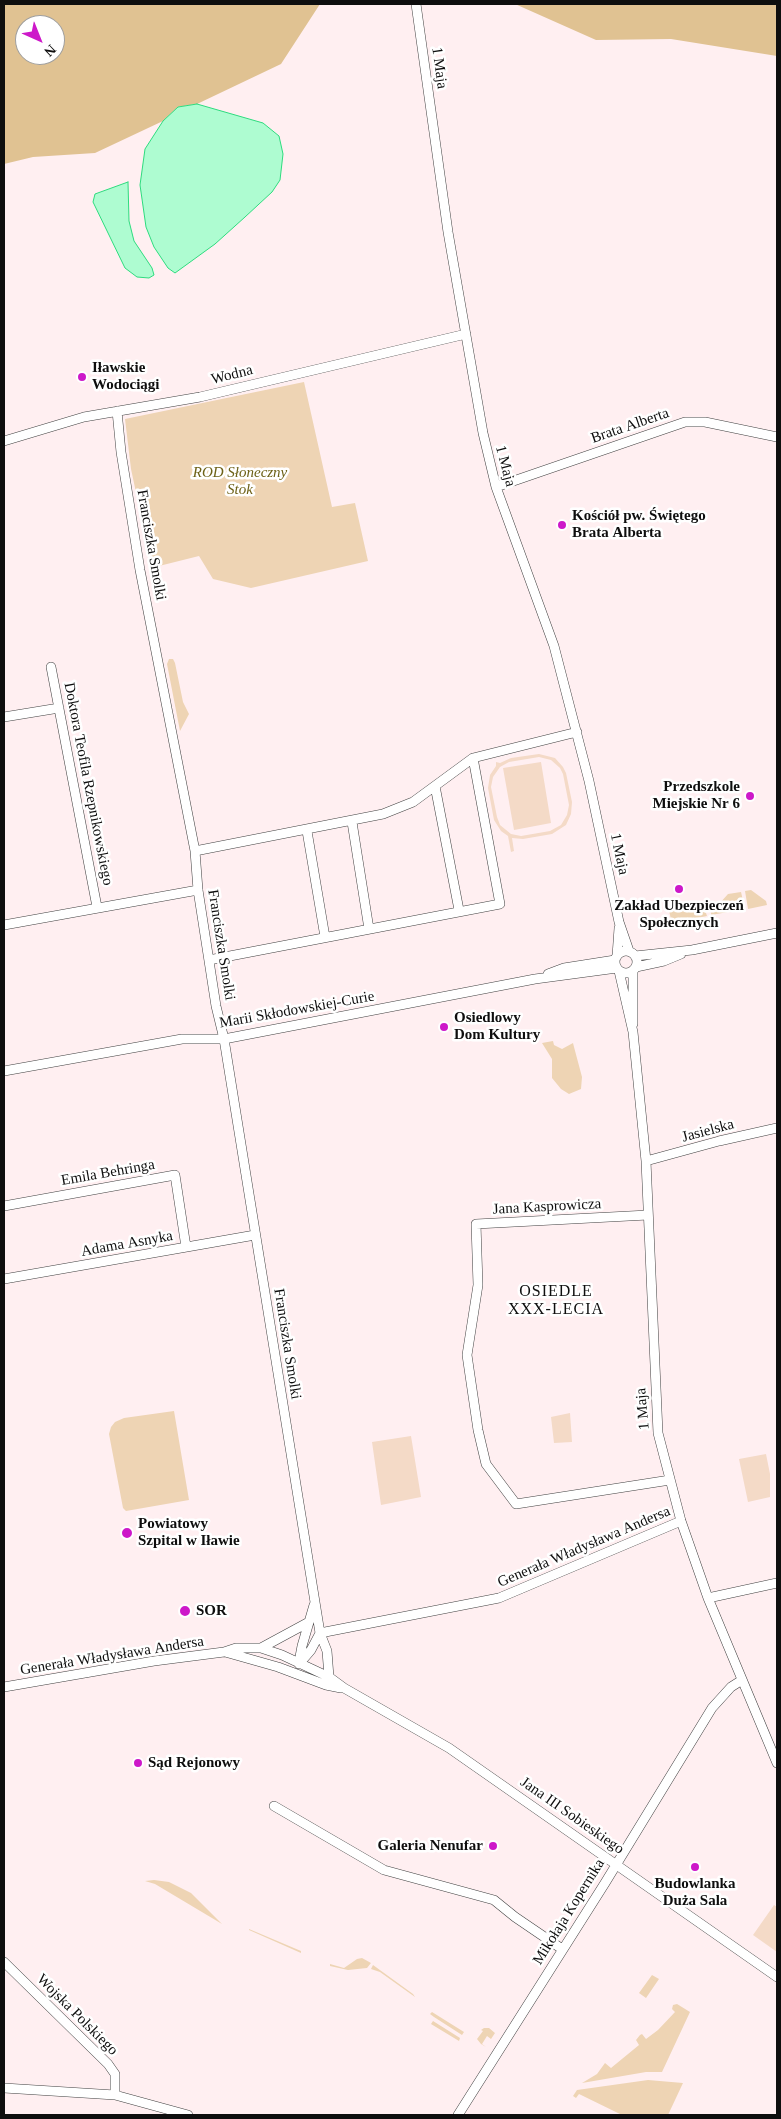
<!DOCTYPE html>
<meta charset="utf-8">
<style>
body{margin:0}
#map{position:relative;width:781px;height:2119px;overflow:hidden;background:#ffeff1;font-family:Georgia,serif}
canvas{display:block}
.frame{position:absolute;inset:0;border:5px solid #0e0e0e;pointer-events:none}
.north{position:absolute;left:15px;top:15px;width:50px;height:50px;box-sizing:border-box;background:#fff;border:1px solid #9f9f9f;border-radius:50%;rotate:136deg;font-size:14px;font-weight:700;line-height:20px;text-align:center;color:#0e0e0e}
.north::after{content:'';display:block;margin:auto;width:18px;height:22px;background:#cd18c9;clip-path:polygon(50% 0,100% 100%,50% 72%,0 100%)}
</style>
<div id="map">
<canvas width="781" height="2119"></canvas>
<div class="frame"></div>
<div class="north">N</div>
</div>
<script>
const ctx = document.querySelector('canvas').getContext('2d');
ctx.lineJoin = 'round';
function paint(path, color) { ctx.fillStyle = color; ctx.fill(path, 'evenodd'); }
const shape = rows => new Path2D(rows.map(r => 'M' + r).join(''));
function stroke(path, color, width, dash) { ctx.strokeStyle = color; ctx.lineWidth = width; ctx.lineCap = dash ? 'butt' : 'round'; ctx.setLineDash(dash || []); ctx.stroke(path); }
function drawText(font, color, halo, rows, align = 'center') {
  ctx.font = font + ' Georgia,serif'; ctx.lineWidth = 5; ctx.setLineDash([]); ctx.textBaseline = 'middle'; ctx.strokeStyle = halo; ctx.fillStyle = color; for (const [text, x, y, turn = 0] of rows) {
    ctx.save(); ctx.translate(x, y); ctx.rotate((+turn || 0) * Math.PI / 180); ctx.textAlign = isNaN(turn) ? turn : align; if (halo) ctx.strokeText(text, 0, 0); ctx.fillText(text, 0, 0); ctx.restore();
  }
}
const green = shape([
 [304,382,332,507,355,503,368,561,251,588,213,579,199,556,155,567,144,530,131,469,125,419],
 [169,659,173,659,175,663,183,702,189,714,180,731,167,664],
 [751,890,766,901,767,905,748,909,745,891],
 [741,892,745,909,711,915,711,913,728,894],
 [690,903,706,913,707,916,672,923,668,907],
 [553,1041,554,1045,562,1049,573,1043,574,1047,582,1077,581,1089,569,1094,561,1089,552,1078,552,1059,542,1043],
 [174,1411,189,1500,126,1511,123,1508,109,1434,111,1427,115,1422,124,1418],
 [154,1880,169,1882,191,1893,222,1924,155,1884,145,1881],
 [249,1929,301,1951,301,1953,249,1930],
 [362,1958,371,1963,367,1968,348,1970,330,1966,330,1964,344,1968,357,1959],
 [373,1965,413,1994,415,1997,380,1972,371,1969],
 [652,1975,659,1979,646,1998,639,1993],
 [677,2004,690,2012,662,2072,646,2072,582,2083,597,2074,605,2063,611,2068,639,2045,636,2040,640,2035,642,2034,646,2039,658,2030,675,2012,672,2009,673,2005],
 [432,2012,464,2032,462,2035,434,2017,430,2014],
 [433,2021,460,2038,459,2041,431,2024],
 [484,2028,489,2028,495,2033,491,2039,487,2036,482,2044,486,2047,481,2044,477,2039,483,2031,481,2030],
 [648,2080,683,2083,668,2115,622,2115,579,2094,576,2098,573,2096,577,2090]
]);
const forest = shape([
 [4,4,320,4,281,64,197,104,178,107,163,121,95,153,33,157,4,164],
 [25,25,55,25,55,55,25,55],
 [515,4,777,4,777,56,671,39,596,40]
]);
const pitch = shape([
 [539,754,555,758,563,767,566,773,572,802,571,814,566,825,552,834,523,839,512,838,514,851,511,852,508,836,501,831,494,820,488,788,490,775,496,766,496,762,500,763,511,758],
 [539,757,551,760,560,768,563,774,569,805,567,815,561,825,550,831,521,836,511,834,500,825,497,817,491,787,493,777,500,767,509,762],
 [541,762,551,823,514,830,503,768],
 [570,1413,572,1442,554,1443,551,1417],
 [411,1436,421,1497,381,1505,372,1442],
 [766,1454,770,1474,770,1497,748,1502,739,1459],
 [774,1905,777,1907,777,1952,753,1935]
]);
const water = shape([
 [197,104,263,123,279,136,283,154,280,180,272,192,245,217,215,244,175,273,168,268,154,247,146,227,140,185,145,149,163,121,178,107,197,104],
 [128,182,129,221,134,241,152,268,154,275,149,278,137,277,125,268,93,202,95,194,128,182]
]);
const minor = shape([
 [416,4,448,232,483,433,496,487,554,646,589,781,619,922,629,951],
 [117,411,121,452,140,570,195,851,198,890,216,1006,224,1039,320,1633,327,1651,329,1677],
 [4,441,84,417,200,397,466,334],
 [496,487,685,422,705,422,777,437],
 [51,667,97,907],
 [4,717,59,708],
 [435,786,459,910],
 [352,822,369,929],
 [307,831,325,937],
 [195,851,383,814,413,802,473,758,577,732],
 [4,925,198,890],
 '615 962a11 11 0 1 1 22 0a11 11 0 1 1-22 0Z',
 [617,956,619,928],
 [635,956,692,950,777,933],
 [209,960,500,904,473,758],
 [636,967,664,961,681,954],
 [619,971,633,1032,646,1161,658,1433,681,1521,708,1598,777,1763],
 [548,974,564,968,615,960],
 [633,1024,633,970],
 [4,1071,182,1039,224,1039,535,979,617,968],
 [646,1161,719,1141,777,1128],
 [4,1206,175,1175,186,1247],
 [648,1215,476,1224,478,1285,467,1355,478,1430,486,1464,516,1504,670,1480],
 [4,1279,255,1235],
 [708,1598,777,1583],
 [320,1633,499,1598,681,1521],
 [261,1648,309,1622],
 [225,1652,278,1667,326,1685,341,1688],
 [299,1662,302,1646,314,1605],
 [299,1664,311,1650,320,1633],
 [4,1687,154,1661,224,1652,236,1648,261,1648,282,1655,329,1677,344,1688,449,1748,777,1977],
 [274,1806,384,1870,494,1900,515,1917,562,1949],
 [4,1962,108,2064,115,2074,115,2095],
 [4,2088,115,2095,188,2115],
 [458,2115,605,1883,712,1708,731,1687,742,1680]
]);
const markers = [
 [82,377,5,"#cd18c9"],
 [562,525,5,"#cd18c9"],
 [750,796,5,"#cd18c9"],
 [679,889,5,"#cd18c9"],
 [444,1027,5,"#cd18c9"],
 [127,1533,6,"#cd18c9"],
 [185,1611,6,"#cd18c9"],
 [138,1763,5,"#cd18c9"],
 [493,1846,5,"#cd18c9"],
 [695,1867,5,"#cd18c9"]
];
const streetNames = [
 ["1 Maja",439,68,82],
 ["Wodna",232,375,-14],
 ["Brata Alberta",630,426,-19],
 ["1 Maja",505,466,75],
 ["Franciszka Smolki",151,545,80],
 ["Doktora Teofila Rzepnikowskiego",88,784,79],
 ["1 Maja",619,854,78],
 ["Franciszka Smolki",221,945,81],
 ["Marii Skłodowskiej-Curie",297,1010,-10],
 ["Jasielska",708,1131,-15],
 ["Emila Behringa",108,1173,-10],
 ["Jana Kasprowicza",547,1207,-3],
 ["Adama Asnyka",127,1244,-10],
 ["Franciszka Smolki",287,1344,81],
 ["1 Maja",643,1409,-95],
 ["Generała Władysława Andersa",584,1547,-23],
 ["Generała Władysława Andersa",112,1656,-9],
 ["Jana III Sobieskiego",572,1816,35],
 ["Mikołaja Kopernika",569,1912,-58],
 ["Wojska Polskiego",77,2015,45]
];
const poiNames = [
 ["Iławskie",92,368],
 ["Wodociągi",92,385],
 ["Kościół pw. Świętego",572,516],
 ["Brata Alberta",572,533],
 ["Przedszkole",740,787,"right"],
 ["Miejskie Nr 6",740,804,"right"],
 ["Zakład Ubezpieczeń",679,906,"center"],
 ["Społecznych",679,923,"center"],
 ["Osiedlowy",454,1018],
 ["Dom Kultury",454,1035],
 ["Powiatowy",138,1524],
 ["Szpital w Iławie",138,1541],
 ["SOR",196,1611],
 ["Sąd Rejonowy",148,1763],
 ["Galeria Nenufar",483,1846,"right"],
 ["Budowlanka",695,1884,"center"],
 ["Duża Sala",695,1901,"center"]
];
const parkNames = [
 ["ROD Słoneczny",240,473],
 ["Stok",240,490]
];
const neighbourhoodNames = [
 ["OSIEDLE",556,1292],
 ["XXX-LECIA",556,1310]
];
paint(green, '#eed4b4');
paint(forest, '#e0c292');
paint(pitch, '#f4dac7');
paint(water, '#aefcd1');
stroke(water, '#2edb7e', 1);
stroke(minor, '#414141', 10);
stroke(minor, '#fff', 9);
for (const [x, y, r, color] of markers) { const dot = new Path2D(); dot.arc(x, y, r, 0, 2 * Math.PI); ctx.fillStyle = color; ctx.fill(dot); stroke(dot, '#fff', 2); }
drawText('15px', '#0e0e0e', '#fff', streetNames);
drawText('bold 15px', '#0e0e0e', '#fff', poiNames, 'left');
drawText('italic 15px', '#6d6117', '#fff', parkNames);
ctx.letterSpacing = '1px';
drawText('16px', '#0e0e0e', '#fff', neighbourhoodNames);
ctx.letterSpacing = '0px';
</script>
